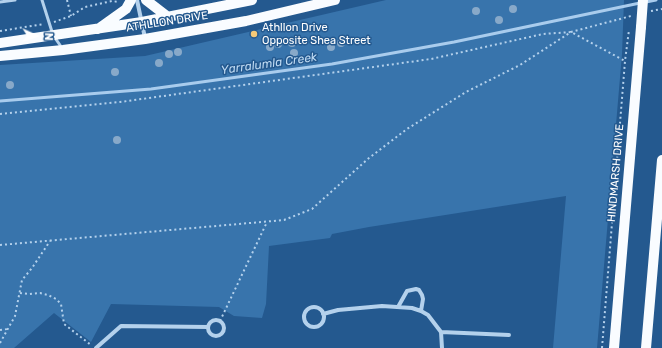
<!DOCTYPE html>
<style>
body{margin:0}
#map{position:relative;width:662px;height:348px;overflow:hidden;background:#24598f;font-family:Rubik,sans-serif}
canvas{display:block}
.north{position:absolute;left:16px;top:16px;width:40px;height:40px;-webkit-text-stroke:3px #24598f;paint-order:stroke;rotate:93deg;font-size:11px;font-weight:700;line-height:16px;text-align:center;color:#fff}
.north::after{content:'';display:block;margin:auto;width:14px;height:18px;background:#fff;clip-path:polygon(50% 0,100% 100%,50% 72%,0 100%)}
</style>
<div id="map">
<canvas width="662" height="348"></canvas>
<div class="north">N</div>
</div>
<script>
const ctx = document.querySelector('canvas').getContext('2d');
ctx.lineJoin = 'round';
function paint(path, color) { ctx.fillStyle = color; ctx.fill(path, 'evenodd'); }
const shape = rows => new Path2D(rows.map(r => 'M' + r).join(''));
function stroke(path, color, width, dash) { ctx.strokeStyle = color; ctx.lineWidth = width; ctx.lineCap = dash ? 'butt' : 'round'; ctx.setLineDash(dash || []); ctx.stroke(path); }
function drawText(font, color, halo, rows, align = 'center') {
  ctx.font = font + ' Rubik,sans-serif'; ctx.lineWidth = 3; ctx.setLineDash([]); ctx.textBaseline = 'middle'; ctx.strokeStyle = halo; ctx.fillStyle = color; for (const [text, x, y, turn = 0] of rows) {
    ctx.save(); ctx.translate(x, y); ctx.rotate((+turn || 0) * Math.PI / 180); ctx.textAlign = isNaN(turn) ? turn : align; if (halo) ctx.strokeText(text, 0, 0); ctx.fillText(text, 0, 0); ctx.restore();
  }
}
const green = shape([
 [386,0,624,0,622,54,597,348,553,348,566,196,369,227,332,234,330,238,269,246,266,304,262,318,234,316,219,307,111,304,91,342,54,313,14,348,0,348,0,65,145,56]
]);
const stream = shape([
 [646,2,656,0],
 [0,101,151,89,332,64,454,42,640,3]
]);
const path = shape([
 [67,0,71,16],
 [651,11,662,9],
 [54,22,71,16,85,7,112,1,119,2],
 [0,31,44,24],
 [0,114,120,102,431,59,543,34,571,32,625,61],
 [0,245,284,220,312,209,369,158,407,129,466,92,520,65,571,32,631,16],
 [20,293,29,294,40,293,48,295,56,299,61,304,64,324,91,345],
 [220,321,267,222],
 [0,330,8,329],
 [0,343,15,316,22,280,32,268,50,241],
 [602,348,625,61,629,30]
]);
const service = shape([
 [42,0,53,35,62,48],
 [0,2,15,0]
]);
const minor = shape([
 [137,0,145,38],
 [398,307,407,291,416,289,419,290,422,295,423,299,421,311],
 '304 317a10 10 0 1 1 20 0a10 10 0 1 1-20 0Z',
 [323,314,338,310,382,306,412,308,421,311,428,315,441,332,442,348],
 '208 328a8 8 0 1 1 16 0a8 8 0 1 1-16 0Z',
 [441,332,509,335],
 [96,348,121,326,208,327]
]);
const primary = shape([
 [146,0,168,17],
 [98,29,126,9,131,0],
 [0,43,142,22,252,0],
 [0,56,63,50,145,39,246,21,335,0],
 [614,348,641,27],
 [646,348,662,160]
]);
const primaryBridge = shape([
 [641,27,643,0]
]);
const trees = [
 [513,9],
 [476,11],
 [499,20],
 [300,41],
 [292,43],
 [341,43],
 [278,44],
 [270,47],
 [331,47],
 [178,52],
 [294,53],
 [169,54],
 [159,63],
 [115,72],
 [10,85],
 [117,140]
];
const markers = [
 [254,34,4,"#f6ca78"]
];
const streetNames = [
 ["ATHLLON DRIVE",167,22,-9],
 ["HINDMARSH DRIVE",616,173,-85]
];
const poiNames = [
 ["Athllon Drive",262,28],
 ["Opposite Shea Street",262,41]
];
const waterNames = [
 ["Yarralumla Creek",269,64,-8]
];
paint(green, '#3874ac');
stroke(stream, '#a9cced', 3);
stroke(path, '#b4d1ec', 2, [2, 3]);
stroke(service, '#b4d1ec', 3);
stroke(minor, '#b4d1ec', 4);
stroke(primary, '#f9fcff', 10);
stroke(primaryBridge, '#f9fcff', 10);
ctx.fillStyle = '#88a9c9';
for (const [x, y] of trees) { ctx.beginPath(); ctx.arc(x, y, 4, 0, 2 * Math.PI); ctx.fill(); }
for (const [x, y, r, color] of markers) { const dot = new Path2D(); dot.arc(x, y, r, 0, 2 * Math.PI); ctx.fillStyle = color; ctx.fill(dot); stroke(dot, '#24598f', 1.5); }
drawText('11px', '#fff', '#24598f', streetNames);
drawText('11px', '#fff', '#24598f', poiNames, 'left');
drawText('italic 12px', '#c0dbf3', '#24598f', waterNames);
</script>
